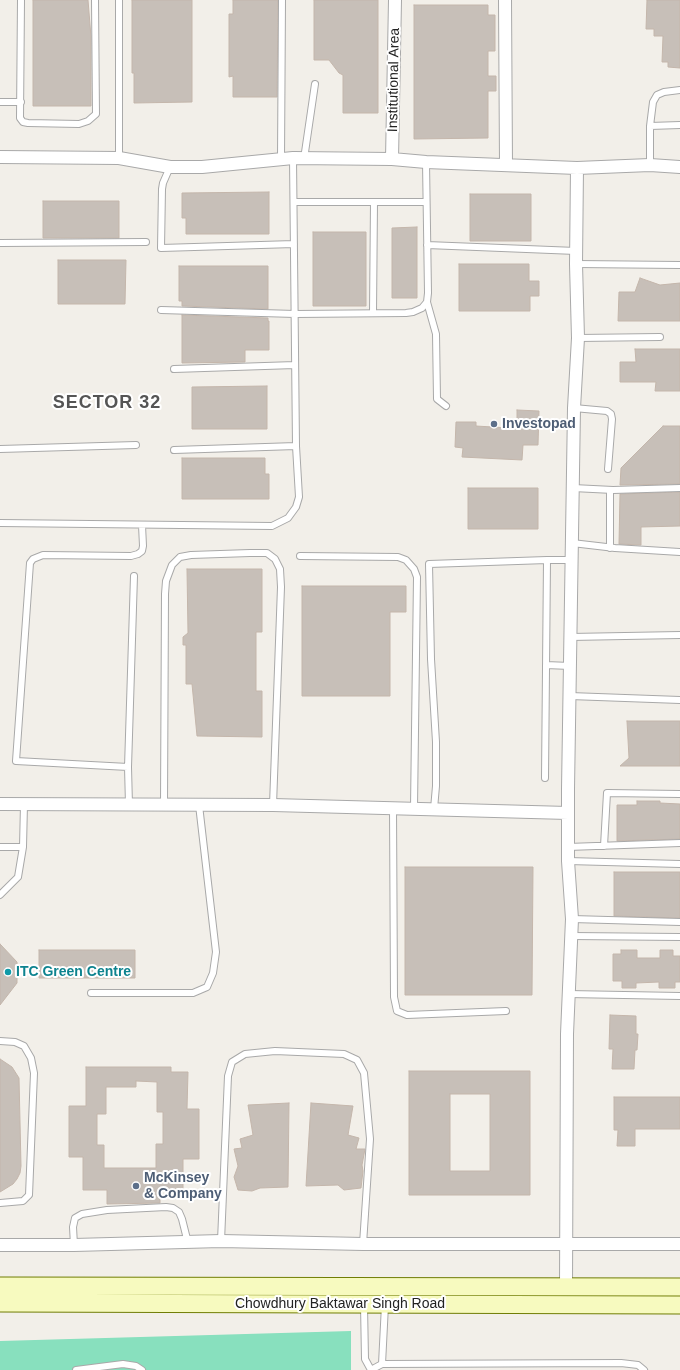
<!DOCTYPE html>
<style>
body{margin:0}
canvas{display:block;background:#f2efe9}
</style>
<canvas width="680" height="1370"></canvas>
<script>
const ctx = document.querySelector('canvas').getContext('2d');
ctx.lineJoin = 'round';
function paint(path, color) { ctx.fillStyle = color; ctx.fill(path, 'evenodd'); }
const shape = rows => new Path2D(rows.map(r => 'M' + r).join(''));
function stroke(path, color, width, dash) { ctx.strokeStyle = color; ctx.lineWidth = width; ctx.lineCap = dash ? 'butt' : 'round'; ctx.setLineDash(dash || []); ctx.stroke(path); }
function drawText(font, color, halo, rows, align = 'center') {
  ctx.font = font + ' Helvetica,sans-serif'; ctx.lineWidth = 4; ctx.setLineDash([]); ctx.textBaseline = 'middle'; ctx.strokeStyle = halo; ctx.fillStyle = color; for (const [text, x, y, turn = 0] of rows) {
    ctx.save(); ctx.translate(x, y); ctx.rotate((+turn || 0) * Math.PI / 180); ctx.textAlign = isNaN(turn) ? turn : align; if (halo) ctx.strokeText(text, 0, 0); ctx.fillText(text, 0, 0); ctx.restore();
  }
}
const pitch = shape([
 [351,1331,351,1370,0,1370,0,1341]
]);
const building = shape([
 [33,0,88,0,91,37,91,106,33,106,33,0],
 [132,0,192,0,192,102,134,103,134,73,132,73,132,0],
 [233,0,278,0,277,97,233,97,233,76,229,77,229,14,233,14,233,0],
 [314,0,378,0,378,113,343,113,343,75,339,73,329,60,314,60,314,0],
 [647,0,680,0,680,68,668,67,668,62,662,62,663,36,654,36,654,29,646,29,647,0],
 [414,5,488,5,488,15,495,15,495,51,488,51,488,76,496,76,496,91,488,91,488,138,414,139,414,5],
 [269,192,269,234,186,234,186,218,182,218,182,193,269,192],
 [470,194,531,194,531,241,470,241,470,194],
 [43,201,119,201,119,238,43,238,43,201],
 [417,227,417,298,392,298,392,228,417,227],
 [313,232,366,232,366,306,313,306,313,232],
 [58,260,126,260,125,304,58,304,58,260],
 [459,264,529,264,529,281,539,281,539,296,530,296,530,311,459,311,459,264],
 [179,266,268,266,268,309,182,306,182,301,179,301,179,266],
 [640,278,660,285,680,283,680,321,618,321,619,292,635,292,640,278],
 [182,315,268,318,268,321,269,321,269,350,245,350,245,362,182,363,182,315],
 [635,349,680,349,680,391,655,391,656,382,620,382,620,362,636,362,635,349],
 [267,386,267,429,192,429,192,387,267,386],
 [517,410,539,411,538,445,523,445,522,460,462,457,463,448,455,447,456,422,476,422,476,426,509,428,509,422,517,422,517,410],
 [663,426,680,426,680,484,620,485,621,468,663,426],
 [182,458,265,458,265,474,269,474,269,499,182,499,182,458],
 [468,488,538,488,538,529,468,529,468,488],
 [680,492,680,526,641,527,641,545,619,544,620,494,680,492],
 [187,569,262,569,262,632,256,632,256,691,262,691,262,737,197,736,192,684,186,684,186,645,183,645,183,637,188,633,187,569],
 [302,586,406,586,406,612,390,612,390,696,302,696,302,586],
 [627,721,680,721,680,766,620,766,629,758,627,721],
 [637,801,660,801,660,803,680,804,680,839,617,841,617,805,637,805,637,801],
 [405,867,533,867,532,995,405,995,405,867],
 [614,872,680,872,680,918,614,916,614,872],
 [0,944,17,962,17,983,0,1005,0,944],
 [39,950,135,950,135,978,39,978,39,950],
 [621,950,637,950,637,958,660,958,660,950,673,950,673,956,680,956,680,982,675,982,675,988,659,988,659,982,636,983,636,988,622,988,622,981,613,981,613,954,621,954,621,950],
 [610,1015,636,1016,636,1034,638,1034,637,1050,635,1050,634,1069,612,1069,613,1049,609,1049,610,1015],
 [0,1059,12,1067,19,1078,21,1166,20,1173,17,1179,13,1184,0,1192,0,1059],
 [86,1067,171,1067,171,1072,188,1072,187,1109,199,1109,199,1159,183,1159,183,1190,160,1190,160,1203,107,1204,107,1190,83,1190,83,1157,69,1157,69,1106,86,1106,86,1067],
 [136,1081,157,1082,157,1112,163,1112,163,1144,156,1144,156,1168,104,1168,104,1145,97,1145,97,1114,106,1114,106,1087,136,1087,136,1081],
 [409,1071,530,1071,530,1195,409,1195,409,1071],
 [450,1094,490,1094,490,1171,450,1171,450,1094],
 [614,1097,680,1097,680,1129,635,1129,635,1146,617,1146,618,1130,614,1130,614,1097],
 [289,1103,288,1187,260,1188,252,1191,238,1190,234,1177,238,1166,234,1149,242,1148,240,1139,253,1135,248,1105,289,1103],
 [311,1103,353,1106,348,1135,359,1138,356,1149,365,1149,362,1165,363,1171,361,1188,344,1190,338,1185,306,1186,311,1103]
]);
const lane = shape([
 [21,0,20,118,23,122,28,123,79,124,88,121,96,114,95,0],
 [119,0,119,158],
 [0,102,21,102],
 [650,126,680,125],
 [281,159,282,0],
 [304,159,315,84],
 [650,165,650,126,653,102,657,95,664,92,680,90],
 [170,167,163,183,162,189,161,248,294,244],
 [294,202,426,202],
 [0,243,146,242],
 [427,245,576,251],
 [576,264,680,265],
 [427,302,436,334,437,399,446,406],
 [161,310,295,314,406,313,413,312,422,308,427,302,428,293,426,162],
 [373,313,374,202],
 [578,338,660,337],
 [174,369,295,365],
 [574,408,607,411,611,414,612,419,608,469],
 [0,449,136,445],
 [174,450,296,446],
 [573,488,613,490,680,488],
 [610,490,610,548],
 [0,523,272,526,288,518,296,507,299,497,296,446,293,158],
 [572,543,615,548,680,552],
 [300,556,398,557,406,560,414,569,417,577,414,808],
 [570,637,680,635],
 [546,665,570,666],
 [570,696,680,700],
 [128,767,16,761,30,563,33,559,43,555,131,556,138,554,142,551,143,546,142,525],
 [545,778,547,560],
 [129,805,128,767,134,576],
 [164,805,165,594,166,581,172,565,180,557,191,555,250,553,267,553,275,559,280,569,281,587,273,805],
 [393,808,394,997,397,1011,407,1015,506,1011],
 [434,809,436,786,436,742,431,659,429,564,547,560,571,560],
 [604,846,607,793,680,794],
 [0,847,23,847,24,804],
 [568,847,680,843],
 [568,861,680,864],
 [0,895,18,877,23,847],
 [572,919,680,922],
 [571,936,680,937],
 [91,993,193,993,207,987,213,973,216,952,199,805],
 [568,994,680,996],
 [0,1041,15,1042,24,1046,31,1058,34,1073,29,1195,23,1201,0,1203],
 [221,1241,228,1076,232,1062,245,1054,275,1051,344,1054,357,1060,364,1073,370,1139,363,1244],
 [74,1245,73,1227,75,1218,82,1214,107,1210,166,1207,173,1208,179,1212,182,1219,188,1243],
 [364,1305,365,1359,371,1370],
 [382,1364,385,1305],
 [76,1370,123,1364,136,1366,142,1370],
 [371,1370,382,1364,621,1363,638,1365,644,1370]
]);
const street = shape([
 [505,0,506,164],
 [0,157,119,158,170,167,202,167,293,158,392,159,426,162,577,168,650,165,680,167],
 [392,159,395,0],
 [0,804,273,805,568,813],
 [0,1245,74,1245,221,1241,363,1244,680,1244],
 [566,1287,567,1034,572,919,568,861,568,789,574,408,578,338,576,264,577,168]
]);
const secondary = shape([
 [0,1286,680,1287],
 [0,1303,680,1305]
]);
const markers = [
 [494,424,4,"#5c6f8a"],
 [8,972,4,"#0f9aa8"],
 [136,1186,4,"#5c6f8a"]
];
const streetNames = [
 ["Institutional Area",394,80,-89],
 ["Chowdhury Baktawar Singh Road",340,1304]
];
const serviceNames = [
 ["Investopad",502,424],
 ["McKinsey",144,1178],
 ["& Company",144,1194]
];
const cultureNames = [
 ["ITC Green Centre",16,972]
];
const districtNames = [
 ["SECTOR 32",107,403]
];
paint(pitch, '#88e0be');
paint(building, '#c7bfb8');
stroke(building, '#c4b6ab', 1);
stroke(lane, '#a9a9a9', 8);
stroke(street, '#a9a9a9', 14);
stroke(secondary, '#707d05', 19);
stroke(lane, '#fff', 6);
stroke(street, '#fff', 12);
stroke(secondary, '#f7fabf', 17);
for (const [x, y, r, color] of markers) { const dot = new Path2D(); dot.arc(x, y, r, 0, 2 * Math.PI); ctx.fillStyle = color; ctx.fill(dot); stroke(dot, '#fff', 1.5); }
drawText('14px', '#222', '#fff', streetNames);
drawText('bold 14px', '#4e5e75', '#fff', serviceNames, 'left');
drawText('bold 14px', '#0d838f', '#fff', cultureNames, 'left');
ctx.letterSpacing = '1px';
drawText('bold 18px', '#555', '#fff', districtNames);
ctx.letterSpacing = '0px';
</script>
